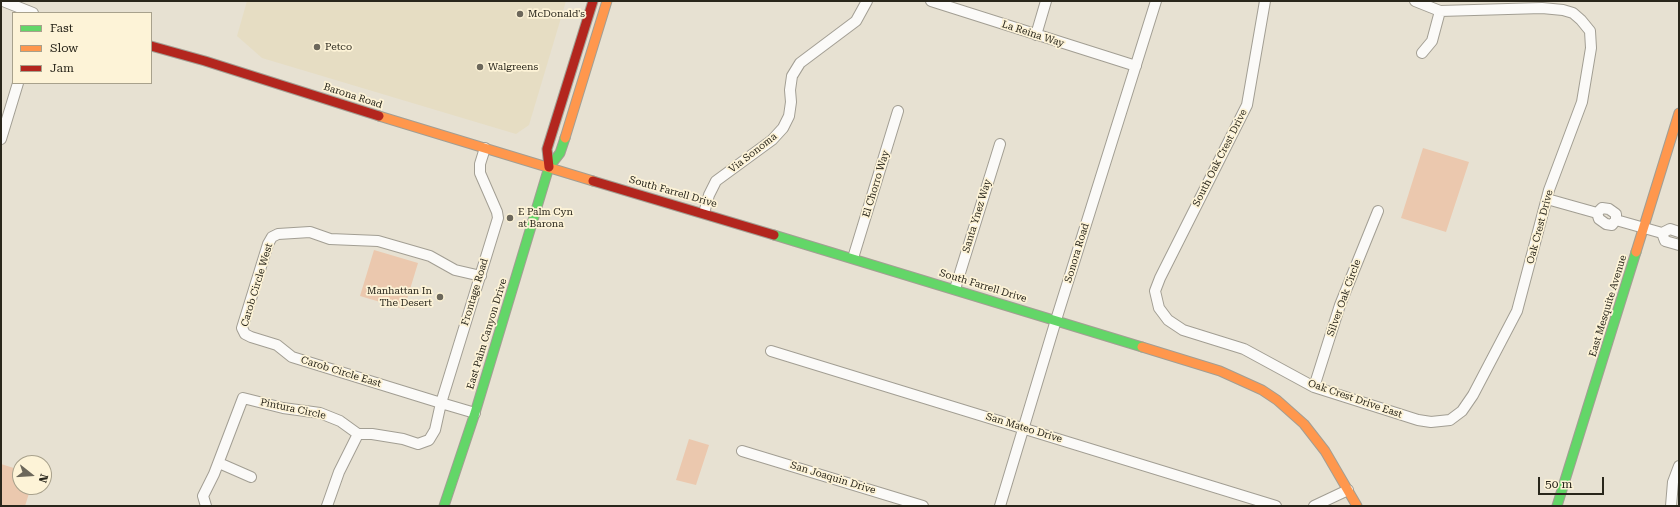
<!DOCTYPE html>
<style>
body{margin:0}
#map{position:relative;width:1680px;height:507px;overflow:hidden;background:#e7e1d2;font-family:"Roboto Serif",serif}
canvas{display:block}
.frame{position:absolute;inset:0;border:2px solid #29261b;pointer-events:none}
.legend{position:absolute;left:12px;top:12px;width:140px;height:72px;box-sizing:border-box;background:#fdf3d7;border:1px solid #a8a18c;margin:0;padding:5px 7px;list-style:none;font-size:12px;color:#29261b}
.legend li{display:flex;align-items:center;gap:8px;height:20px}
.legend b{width:20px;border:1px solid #a8a18c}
.north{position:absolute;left:12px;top:455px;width:40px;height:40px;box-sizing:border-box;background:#fdf3d7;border:1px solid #a8a18c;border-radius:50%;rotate:107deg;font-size:11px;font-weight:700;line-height:16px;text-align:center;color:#29261b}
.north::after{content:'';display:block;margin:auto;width:14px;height:18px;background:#6c675b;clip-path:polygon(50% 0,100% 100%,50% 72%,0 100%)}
.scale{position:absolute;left:1538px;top:477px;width:66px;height:18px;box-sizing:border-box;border:2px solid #29261b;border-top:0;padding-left:5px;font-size:12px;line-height:14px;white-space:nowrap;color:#29261b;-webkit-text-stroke:3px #fdf3d7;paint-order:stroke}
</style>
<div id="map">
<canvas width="1680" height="507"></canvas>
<div class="frame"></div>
<ul class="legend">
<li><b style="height:5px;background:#63d668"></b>Fast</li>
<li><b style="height:5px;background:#ff974d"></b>Slow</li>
<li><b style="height:5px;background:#b3261e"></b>Jam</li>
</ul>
<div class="north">N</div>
<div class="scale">50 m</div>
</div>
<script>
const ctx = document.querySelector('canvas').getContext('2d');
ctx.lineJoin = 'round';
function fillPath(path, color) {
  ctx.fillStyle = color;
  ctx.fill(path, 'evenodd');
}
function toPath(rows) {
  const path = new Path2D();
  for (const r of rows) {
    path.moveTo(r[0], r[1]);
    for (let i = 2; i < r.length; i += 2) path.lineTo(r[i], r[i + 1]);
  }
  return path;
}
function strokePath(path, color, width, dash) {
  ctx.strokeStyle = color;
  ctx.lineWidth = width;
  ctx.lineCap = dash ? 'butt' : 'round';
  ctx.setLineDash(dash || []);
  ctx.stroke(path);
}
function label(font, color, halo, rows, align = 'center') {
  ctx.font = font + ' "Roboto Serif",serif';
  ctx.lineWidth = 3.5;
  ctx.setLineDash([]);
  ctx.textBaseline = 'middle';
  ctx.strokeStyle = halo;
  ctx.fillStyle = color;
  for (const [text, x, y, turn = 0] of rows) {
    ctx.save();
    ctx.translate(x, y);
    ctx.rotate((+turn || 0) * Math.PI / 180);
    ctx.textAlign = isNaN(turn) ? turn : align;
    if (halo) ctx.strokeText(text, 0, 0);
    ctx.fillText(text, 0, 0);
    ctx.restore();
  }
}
fillPath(toPath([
 [247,1,566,1,529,125,516,134,262,58,237,36]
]), '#e6ddc3');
fillPath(toPath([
 [1423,148,1469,162,1446,232,1401,218],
 [374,250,418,263,404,309,360,296],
 [689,439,709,445,696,485,676,480],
 [1,464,20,470,20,487,31,487,25,506,1,506]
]), '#ebc8ae');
const street = toPath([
 [3,1,33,13],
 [931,1,1136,66],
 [1265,1,1247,105,1160,278,1155,291,1159,308,1168,320,1183,330,1244,349,1314,387,1418,420,1431,422,1450,420,1462,411,1473,395,1517,311,1549,190,1582,102,1591,48,1590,31,1581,20,1573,13,1563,10,1542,8,1440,11,1415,1],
 [1036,35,1046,1],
 [1422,53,1432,41,1440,11],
 [1,139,18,83],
 [1547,199,1597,213],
 [1602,208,1609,209,1616,214,1616,220,1612,225,1606,224,1599,219,1597,213,1602,208],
 [704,213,709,195,716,181,772,140,783,128,789,116,791,102,790,90,792,76,800,63,856,21,867,1],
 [1616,220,1662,233,1670,229,1679,232],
 [1662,233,1665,241,1679,245],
 [853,258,898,111],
 [955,289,1000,144],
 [771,351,1276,506],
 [1314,387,1340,305,1378,211],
 [475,413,441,403,498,218,497,212,480,173,480,164,485,148],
 [358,434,372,434,403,439,418,444,429,440,435,430,441,403,292,357,277,345,251,337,245,334,242,328,268,244,272,237,278,234,310,232,330,239,378,241,430,256,455,270,481,276],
 [742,451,923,506],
 [219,463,251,477],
 [206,506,203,496,214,474,243,398,283,408,320,413,340,421,358,434,339,472,327,506],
 [1000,506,1056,320,1156,1],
 [1314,506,1348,490],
 [1671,506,1673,482,1679,466]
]);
const fast = toPath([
 [774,235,1142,347],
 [444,506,475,413,549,167,560,153,565,138],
 [1557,506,1636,252]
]);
const slow = toPath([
 [379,116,593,181],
 [565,138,607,1],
 [1636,252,1679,113],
 [1142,347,1220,371,1262,390,1277,400,1304,424,1325,451,1357,506]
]);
const jam = toPath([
 [151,46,205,61,379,116],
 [549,167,547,149,593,1],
 [593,181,774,235]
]);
strokePath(street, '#a29e93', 12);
strokePath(fast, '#a29e93', 11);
strokePath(slow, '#a29e93', 11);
strokePath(jam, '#a29e93', 11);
strokePath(street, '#fbfaf8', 10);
strokePath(fast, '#63d668', 9);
strokePath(slow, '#ff974d', 9);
strokePath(jam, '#b3261e', 9);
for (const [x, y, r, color] of [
 [520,14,4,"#6c675b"],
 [317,47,4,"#6c675b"],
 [480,67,4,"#6c675b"],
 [510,218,4,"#6c675b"],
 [440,297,4,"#6c675b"]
]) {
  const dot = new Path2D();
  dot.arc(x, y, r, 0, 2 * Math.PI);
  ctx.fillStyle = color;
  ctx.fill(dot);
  strokePath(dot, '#fdf3d7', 1.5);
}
label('10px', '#29261b', '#fdf3d7', [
 ["McDonald's",528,14],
 ["Petco",325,47],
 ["Walgreens",488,67],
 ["E Palm Cyn",518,212],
 ["at Barona",518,224],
 ["Manhattan In",432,291,"right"],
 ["The Desert",432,303,"right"]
], 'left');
label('10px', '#29261b', '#fdf3d7', [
 ["La Reina Way",1033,34,18],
 ["Barona Road",353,96,18],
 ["Via Sonoma",753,153,-38],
 ["South Oak Crest Drive",1220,158,-63],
 ["El Chorro Way",876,184,-73],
 ["South Farrell Drive",673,192,16],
 ["Santa Ynez Way",977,216,-73],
 ["Oak Crest Drive",1540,227,-75],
 ["Sonora Road",1077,253,-73],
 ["Carob Circle West",257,285,-73],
 ["South Farrell Drive",983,286,17],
 ["Frontage Road",475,292,-73],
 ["Silver Oak Circle",1344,298,-70],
 ["East Mesquite Avenue",1608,306,-73],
 ["East Palm Canyon Drive",487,334,-73],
 ["Carob Circle East",341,372,17],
 ["Oak Crest Drive East",1355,399,19],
 ["Pintura Circle",293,409,12],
 ["San Mateo Drive",1024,428,17],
 ["San Joaquin Drive",833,478,17]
]);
</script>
